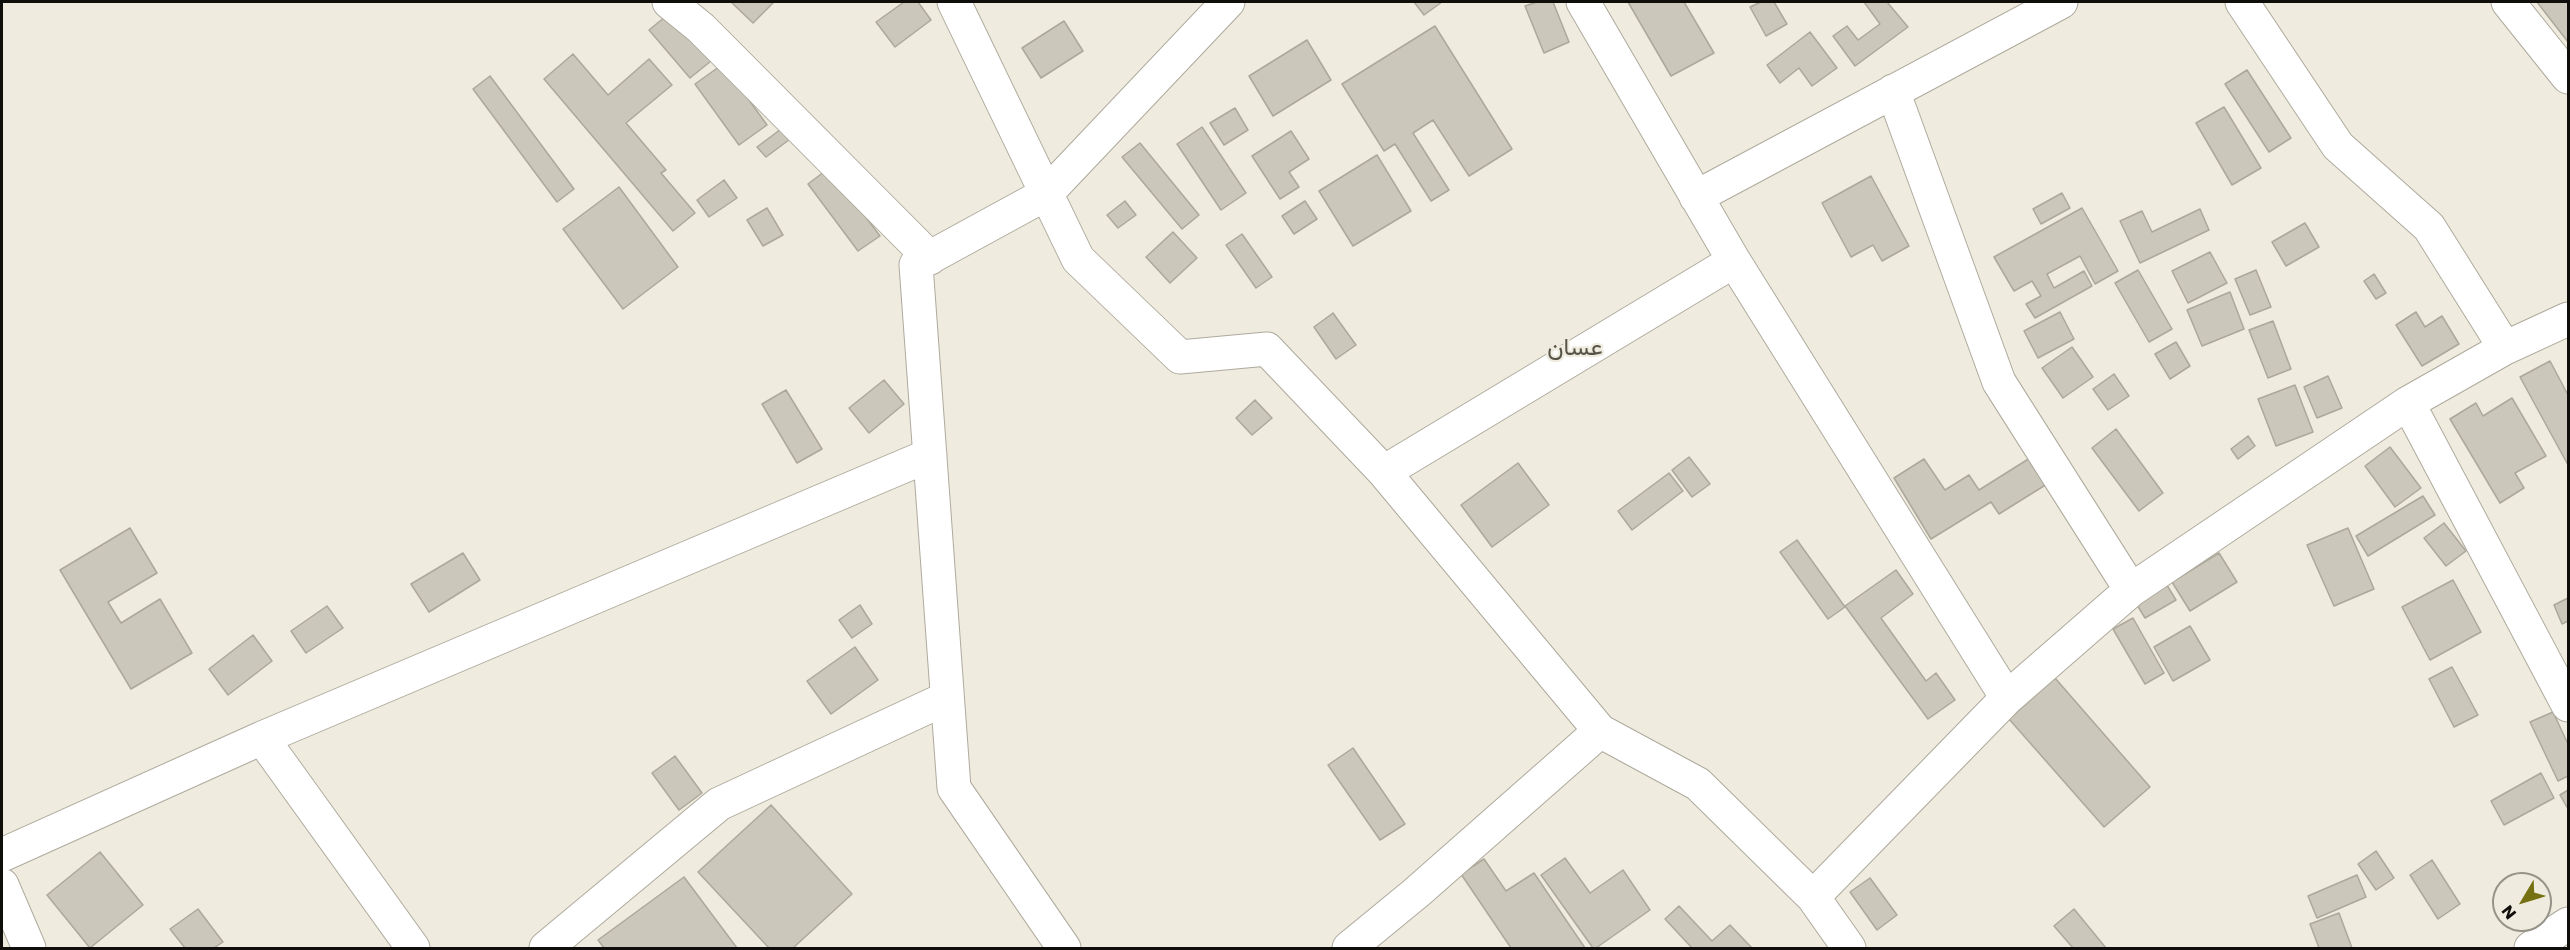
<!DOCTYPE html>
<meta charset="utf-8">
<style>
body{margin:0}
#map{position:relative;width:2570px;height:950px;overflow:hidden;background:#efebde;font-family:Poppins,sans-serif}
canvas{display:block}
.frame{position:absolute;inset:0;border:3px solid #100e0a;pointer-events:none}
.north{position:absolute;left:2492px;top:872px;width:60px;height:60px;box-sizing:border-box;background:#efebde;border:2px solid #969389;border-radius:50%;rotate:232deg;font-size:16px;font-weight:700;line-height:24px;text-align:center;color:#100e0a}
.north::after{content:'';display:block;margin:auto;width:21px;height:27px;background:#757011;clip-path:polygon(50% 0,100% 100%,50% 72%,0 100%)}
</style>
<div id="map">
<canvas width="2570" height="950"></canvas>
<div class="frame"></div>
<div class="north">N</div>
</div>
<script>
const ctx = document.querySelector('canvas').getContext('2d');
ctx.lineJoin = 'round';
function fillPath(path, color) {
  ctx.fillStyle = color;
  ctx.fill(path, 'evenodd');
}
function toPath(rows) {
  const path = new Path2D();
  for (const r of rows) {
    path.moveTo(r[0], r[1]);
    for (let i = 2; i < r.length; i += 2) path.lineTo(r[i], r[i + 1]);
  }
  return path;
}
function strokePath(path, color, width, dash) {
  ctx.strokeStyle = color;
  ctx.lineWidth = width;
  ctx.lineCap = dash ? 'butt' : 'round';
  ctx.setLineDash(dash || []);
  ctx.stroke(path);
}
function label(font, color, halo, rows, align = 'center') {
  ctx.font = font + ' Poppins,Vazirmatn,sans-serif';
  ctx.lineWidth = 4.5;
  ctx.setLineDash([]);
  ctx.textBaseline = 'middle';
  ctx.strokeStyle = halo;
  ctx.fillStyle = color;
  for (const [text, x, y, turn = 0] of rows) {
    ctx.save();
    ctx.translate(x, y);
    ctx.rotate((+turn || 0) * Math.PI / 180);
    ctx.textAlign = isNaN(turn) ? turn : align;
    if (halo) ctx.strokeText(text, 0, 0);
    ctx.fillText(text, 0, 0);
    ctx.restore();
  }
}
const building = toPath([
 [731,2,774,2,753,23,731,2],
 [904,2,918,2,931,20,895,47,876,22,904,2],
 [1414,2,1442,2,1424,15,1414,2],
 [1537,2,1553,2,1569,42,1544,53,1525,6,1537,2],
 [1628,2,1684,2,1714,53,1671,76,1628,2],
 [1761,2,1774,2,1787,24,1766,36,1750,7,1761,2],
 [1864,2,1887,2,1908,27,1855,66,1833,36,1847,26,1858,40,1880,24,1864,2],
 [2537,2,2568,2,2568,42,2537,2],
 [671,12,711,61,690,78,649,30,671,12],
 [1064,21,1083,51,1041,78,1022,48,1064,21],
 [1435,26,1512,149,1469,176,1433,120,1413,133,1449,190,1431,201,1395,144,1384,151,1342,84,1435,26],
 [1810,32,1837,68,1812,86,1799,68,1780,83,1767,65,1810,32],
 [1307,40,1331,80,1273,116,1249,76,1307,40],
 [573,54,608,95,649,59,672,85,626,123,666,170,661,173,695,213,673,231,544,79,573,54],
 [723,64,767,125,739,145,695,84,723,64],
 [2247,70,2291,138,2269,152,2225,84,2247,70],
 [490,76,574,189,557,202,473,89,490,76],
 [2224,107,2261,168,2232,185,2196,123,2224,107],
 [1235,108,1248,130,1224,145,1210,123,1235,108],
 [789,123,797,134,766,157,757,147,789,123],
 [1202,127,1246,193,1221,210,1177,144,1202,127],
 [1291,131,1309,159,1289,172,1299,187,1280,199,1252,156,1291,131],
 [1140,143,1199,215,1182,229,1122,157,1140,143],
 [1377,155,1411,211,1353,246,1319,191,1377,155],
 [829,168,880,236,858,251,808,184,829,168],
 [1871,176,1909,246,1882,261,1873,245,1851,257,1822,203,1871,176],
 [724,180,737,198,709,217,697,200,724,180],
 [619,187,678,267,623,309,563,229,619,187],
 [2062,193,2070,208,2041,224,2033,209,2062,193],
 [1125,201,1136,215,1118,228,1107,215,1125,201],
 [1305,201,1317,219,1294,234,1282,216,1305,201],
 [767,208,783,235,763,246,747,220,767,208],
 [2082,208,2118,271,2095,284,2080,256,2047,274,2054,288,2084,271,2092,286,2035,318,2026,304,2041,296,2032,281,2014,291,1994,257,2082,208],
 [2200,209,2209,230,2140,263,2120,221,2142,211,2152,232,2200,209],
 [2305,223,2319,247,2286,266,2272,242,2305,223],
 [1173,232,1197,258,1170,283,1146,257,1173,232],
 [1242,234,1272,277,1256,288,1226,245,1242,234],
 [2210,252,2227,283,2188,303,2172,271,2210,252],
 [2138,270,2172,329,2149,342,2115,283,2138,270],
 [2256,270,2271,307,2250,315,2235,279,2256,270],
 [2374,274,2386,293,2376,299,2364,281,2374,274],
 [2230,292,2244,329,2202,346,2187,310,2230,292],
 [2060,312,2074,339,2038,358,2024,331,2060,312],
 [2416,312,2425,327,2442,316,2459,344,2422,366,2396,325,2416,312],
 [1333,313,1356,345,1336,359,1314,327,1333,313],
 [2273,321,2291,369,2268,378,2249,330,2273,321],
 [2176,342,2190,366,2170,379,2155,354,2176,342],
 [2072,347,2093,377,2063,398,2042,368,2072,347],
 [2550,361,2568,395,2568,465,2520,377,2550,361],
 [2114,374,2129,396,2108,410,2093,389,2114,374],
 [2328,376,2342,408,2317,418,2304,387,2328,376],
 [884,380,904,404,869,433,849,408,884,380],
 [2295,385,2313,432,2276,446,2258,399,2295,385],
 [786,390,822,449,797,463,762,404,786,390],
 [2512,398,2546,456,2515,473,2524,488,2500,503,2450,419,2476,403,2483,416,2512,398],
 [1255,400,1272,418,1252,435,1236,418,1255,400],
 [2116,429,2163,493,2139,511,2092,448,2116,429],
 [2248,436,2255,446,2238,459,2231,449,2248,436],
 [2390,447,2421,488,2395,507,2365,466,2390,447],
 [1689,457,1710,484,1692,497,1672,470,1689,457],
 [2030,458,2047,484,1999,514,1991,502,1931,539,1894,478,1924,459,1945,490,1969,475,1979,490,2030,458],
 [1518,463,1549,505,1492,547,1461,505,1518,463],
 [1669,473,1683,491,1632,530,1618,511,1669,473],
 [2423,496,2435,515,2368,556,2356,536,2423,496],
 [2444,523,2466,551,2446,566,2424,538,2444,523],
 [130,528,157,573,108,602,121,623,160,599,192,653,131,689,60,570,130,528],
 [2348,528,2374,589,2334,606,2307,545,2348,528],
 [1797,540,1845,607,1828,619,1780,552,1797,540],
 [463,553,480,580,429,612,411,584,463,553],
 [2219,553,2237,582,2190,611,2172,582,2219,553],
 [1896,570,1913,594,1881,618,1926,681,1936,673,1955,700,1928,719,1845,606,1896,570],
 [2453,580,2481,632,2430,660,2402,607,2453,580],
 [2165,582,2176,600,2145,618,2134,600,2165,582],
 [2568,598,2568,621,2562,624,2554,605,2568,598],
 [860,605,872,624,852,638,839,620,860,605],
 [327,606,343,628,306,653,291,631,327,606],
 [2133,618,2164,673,2145,684,2113,629,2133,618],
 [2190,626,2210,660,2173,681,2154,647,2190,626],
 [253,635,272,661,228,695,209,669,253,635],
 [855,647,878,680,831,714,807,681,855,647],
 [2452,667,2478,715,2454,727,2429,679,2452,667],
 [2055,678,2150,787,2104,827,2009,719,2055,678],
 [2553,712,2568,744,2568,776,2558,781,2530,722,2553,712],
 [1353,748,1405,824,1380,840,1328,765,1353,748],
 [675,756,702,793,679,810,652,773,675,756],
 [2541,773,2554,798,2504,825,2491,801,2541,773],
 [2568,790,2568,809,2560,795,2568,790],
 [771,805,852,894,793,948,769,948,698,872,771,805],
 [2376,851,2394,878,2376,890,2358,864,2376,851],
 [100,852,143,905,90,948,47,895,100,852],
 [1565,858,1590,893,1623,870,1650,910,1596,948,1593,948,1541,875,1565,858],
 [1484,859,1506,891,1534,873,1585,948,1511,948,1461,874,1484,859],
 [2432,860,2460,904,2438,919,2410,875,2432,860],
 [2357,875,2366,897,2317,918,2308,896,2357,875],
 [684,877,737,948,604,948,598,940,684,877],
 [1870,878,1897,915,1877,930,1850,892,1870,878],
 [1679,906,1712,941,1730,925,1752,948,1692,948,1665,919,1679,906],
 [198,909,223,942,214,948,185,948,170,929,198,909],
 [2074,909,2106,948,2073,948,2054,926,2074,909],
 [2339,913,2352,948,2319,948,2310,924,2339,913]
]);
fillPath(building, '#cbc7ba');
strokePath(building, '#aca89b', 1.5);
const minor = toPath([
 [669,2,701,28,930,258],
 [954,2,1078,259,1180,357,1267,349,1384,472,1600,731,1698,784,1813,897,1849,948],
 [1583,2,1734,261,2007,698],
 [2242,2,2338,146,2429,227,2505,348],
 [2508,2,2568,77],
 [1893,91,1999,382,2131,590],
 [1696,197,2061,2],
 [2408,403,2568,705],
 [1384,472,1734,261],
 [262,738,413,948],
 [2,855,262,738,930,455],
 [2,885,29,948],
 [1813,897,2007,698,2131,590,2408,403,2505,348,2568,319],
 [546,948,719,804,947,698],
 [1064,948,954,788,916,265,1046,194,1228,2],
 [1349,948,1416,893,1600,731],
 [2531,948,2568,924]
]);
strokePath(minor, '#aeaa9d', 35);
strokePath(minor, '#fff', 33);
label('24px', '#565347', '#efebde', [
 ["عسان",1575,349]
]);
</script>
